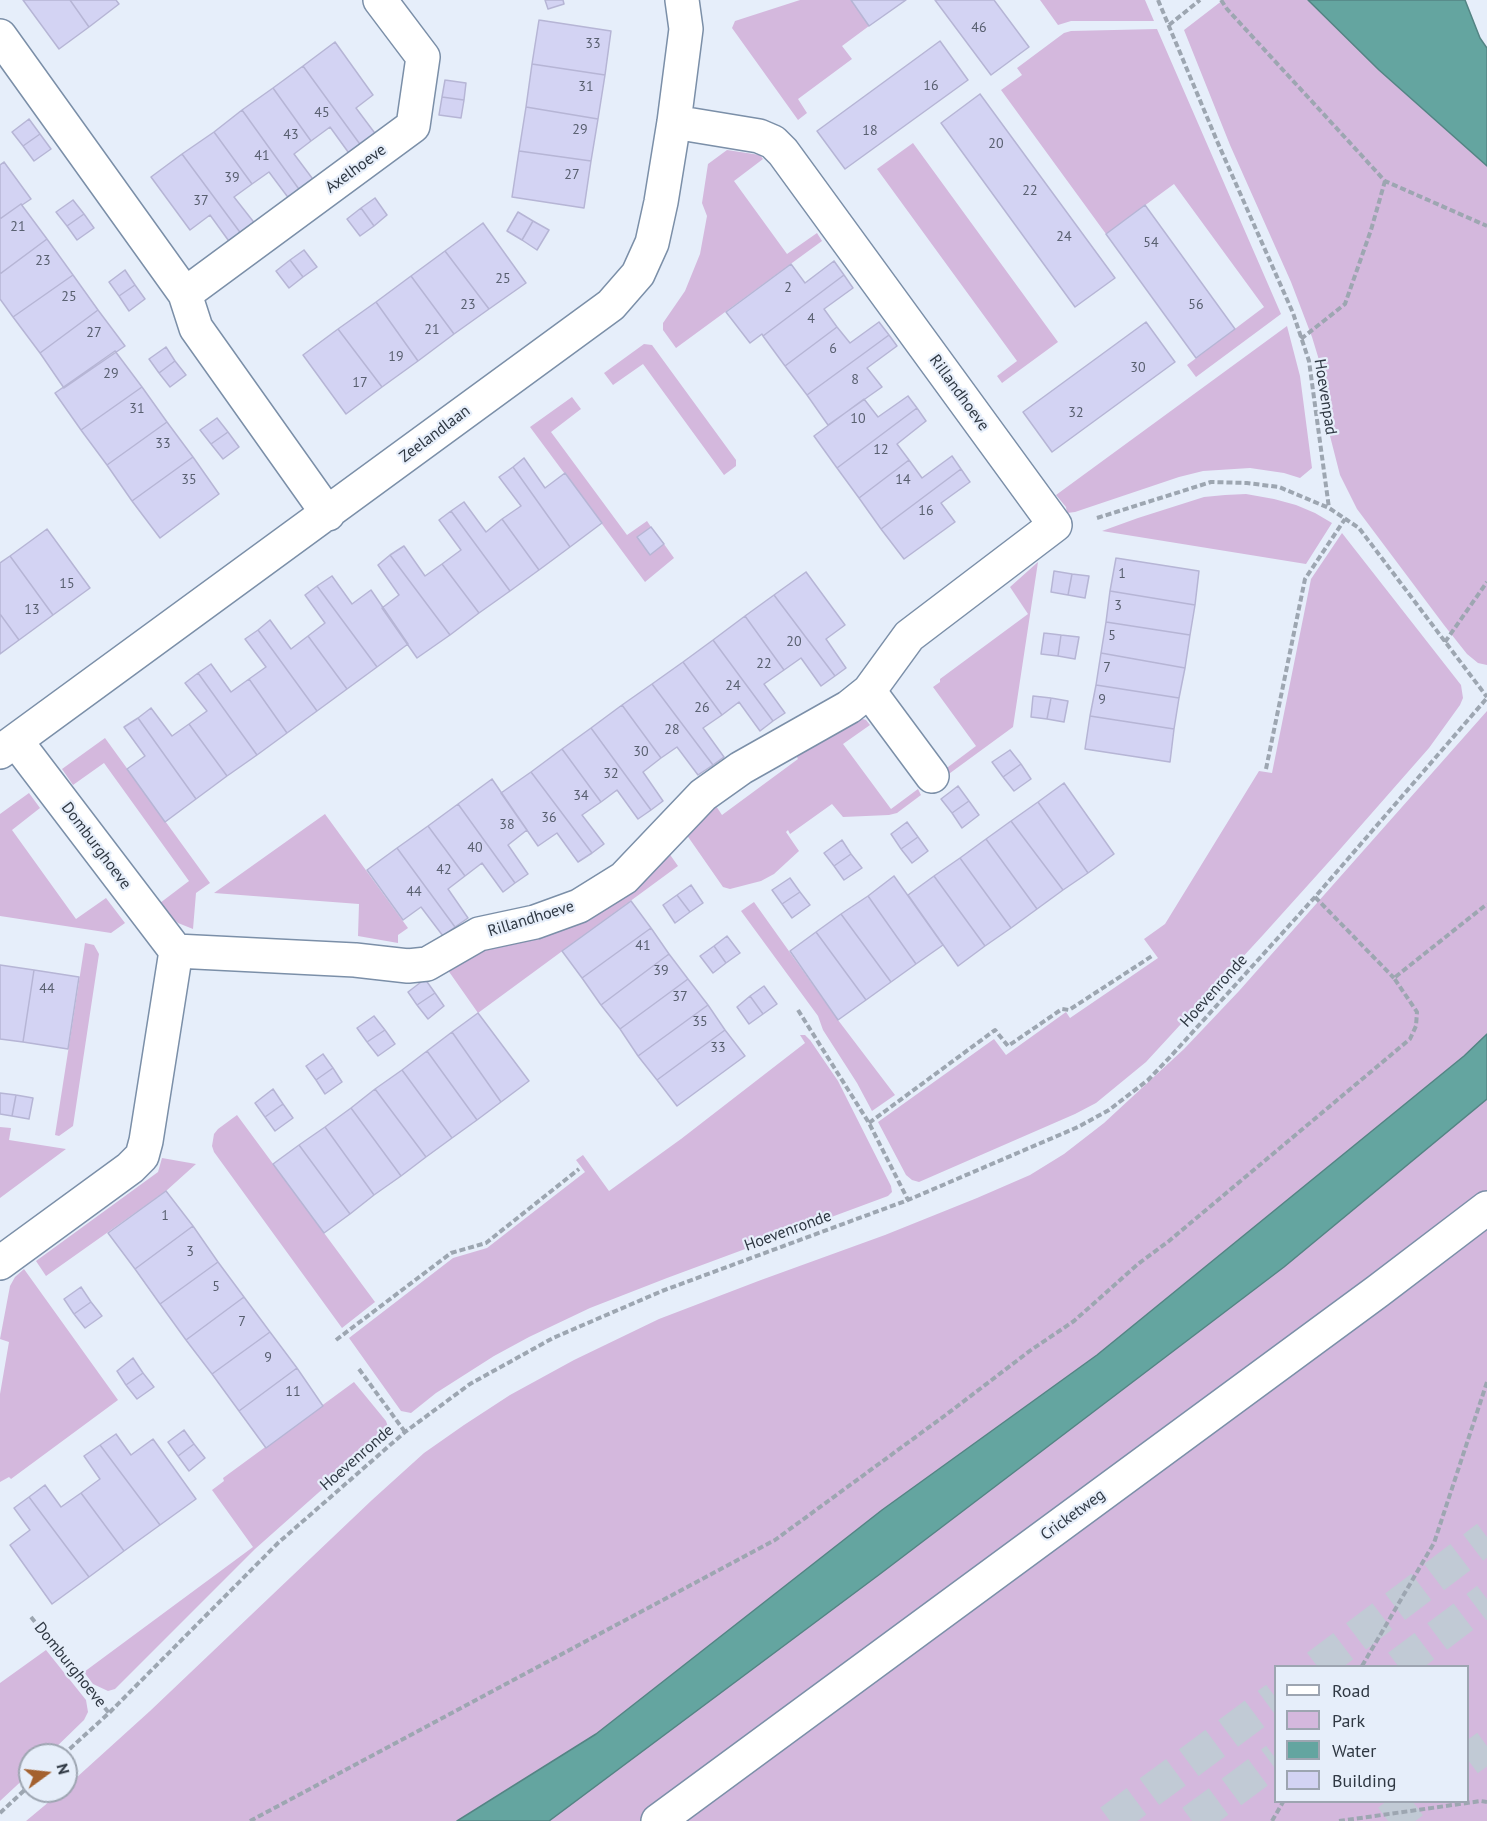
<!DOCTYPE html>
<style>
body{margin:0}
#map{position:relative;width:1487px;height:1821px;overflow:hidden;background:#e6eefa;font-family:"PT Sans",sans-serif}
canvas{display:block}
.legend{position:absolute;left:1274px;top:1665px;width:195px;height:138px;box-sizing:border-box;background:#e6eefa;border:2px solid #9da5b1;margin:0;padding:8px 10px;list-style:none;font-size:18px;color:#2f3843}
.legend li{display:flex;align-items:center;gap:12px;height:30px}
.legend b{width:30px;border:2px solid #9da5b1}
.north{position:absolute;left:18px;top:1743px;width:60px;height:60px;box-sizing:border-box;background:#e6eefa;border:2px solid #9da5b1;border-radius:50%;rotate:75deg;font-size:16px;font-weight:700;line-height:24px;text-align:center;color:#2f3843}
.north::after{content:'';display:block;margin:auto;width:21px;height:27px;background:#a4612f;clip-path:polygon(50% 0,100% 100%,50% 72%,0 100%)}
</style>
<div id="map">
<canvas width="1487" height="1821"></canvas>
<ul class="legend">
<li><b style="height:8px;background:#fff"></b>Road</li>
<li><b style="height:16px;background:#d4b8dd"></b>Park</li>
<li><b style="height:16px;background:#64a5a0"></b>Water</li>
<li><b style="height:16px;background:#d3d3f3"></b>Building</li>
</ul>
<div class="north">N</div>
</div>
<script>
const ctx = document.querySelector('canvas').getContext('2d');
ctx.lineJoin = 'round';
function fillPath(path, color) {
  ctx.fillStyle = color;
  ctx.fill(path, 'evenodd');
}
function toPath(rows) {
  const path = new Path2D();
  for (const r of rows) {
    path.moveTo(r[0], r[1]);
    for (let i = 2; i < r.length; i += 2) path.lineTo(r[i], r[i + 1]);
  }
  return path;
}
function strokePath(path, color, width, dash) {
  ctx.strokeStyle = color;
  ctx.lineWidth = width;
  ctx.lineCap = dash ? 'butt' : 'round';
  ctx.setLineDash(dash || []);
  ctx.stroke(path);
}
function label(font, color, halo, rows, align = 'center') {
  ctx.font = font + ' "PT Sans",sans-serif';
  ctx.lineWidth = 4.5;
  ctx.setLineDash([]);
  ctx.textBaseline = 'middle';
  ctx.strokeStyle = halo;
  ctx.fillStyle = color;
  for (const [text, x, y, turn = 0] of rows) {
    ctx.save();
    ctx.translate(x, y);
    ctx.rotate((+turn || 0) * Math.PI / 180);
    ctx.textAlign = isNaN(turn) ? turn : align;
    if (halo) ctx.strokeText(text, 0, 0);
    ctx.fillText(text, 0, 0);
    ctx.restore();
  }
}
fillPath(toPath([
 [800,0,851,0,869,26,842,46,852,59,798,99,807,113,798,120,732,28,735,21],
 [1040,0,1145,0,1154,21,1071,21,1058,25],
 [1223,0,1308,0,1379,70,1487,166,1487,665,1478,663,1467,654,1444,625,1357,509,1340,475,1330,436,1326,396,1319,360,1312,337,1291,282,1230,145,1184,30],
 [1157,29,1281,314,1196,377,1187,365,1264,307,1174,184,1106,234,1001,90,1022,75,1017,68,1064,33,1071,31],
 [913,143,1058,342,1002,383,997,376,1017,361,877,169],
 [727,150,760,155,763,159,734,181,787,254,817,233,822,241,676,348,663,330,663,323,685,291,700,254,707,216,702,203,708,164],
 [1287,326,1300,376,1312,468,1300,478,1284,473,1250,468,1203,471,1179,477,1075,512,1067,513,1066,507,1056,495],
 [644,344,652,345,736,460,736,466,724,475,643,364,613,385,604,373],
 [572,397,581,409,551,432,627,535,647,521,651,527,638,537,650,555,664,544,674,558,645,582,530,427],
 [1246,494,1274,499,1296,505,1315,513,1332,523,1306,564,1102,531,1138,518,1204,497,1225,495],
 [1342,533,1461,685,1463,698,1460,705,1429,748,1335,855,1263,935,1146,1062,1096,1103,1075,1114,919,1182,912,1180,906,1175,878,1122,994,1039,1006,1055,1066,1012,1070,1018,1158,958,1144,939,1165,924,1259,771,1272,773,1311,579],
 [1038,562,1013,727,931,787,928,782,976,746,933,687,940,682,940,679,1028,614,1010,587],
 [1487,711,1487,1034,1464,1056,1097,1355,882,1510,596,1734,457,1821,26,1821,62,1791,66,1791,66,1787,150,1711,372,1500,424,1453,464,1425,510,1395,574,1360,659,1319,761,1280,885,1235,977,1198,1030,1175,1064,1154,1104,1123,1184,1049,1239,991],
 [860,718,866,720,870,725,843,744,891,809,918,789,921,795,897,813,889,815,843,817,832,804,790,834,788,830,786,832,799,851,774,874,761,881,730,889,723,887,684,831,714,803,722,815,798,759,795,753],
 [105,738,210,883,196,893,193,929,178,923,170,916,160,903,189,881,104,763,73,785,62,769],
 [29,793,40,808,12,830,76,919,106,898,125,923,111,933,0,916,0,814],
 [325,814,408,928,398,935,398,943,358,936,359,904,214,893],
 [666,849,678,866,478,1013,445,966],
 [754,902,838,1020,895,1095,872,1111,857,1083,823,1030,818,1016,741,911],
 [85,943,94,945,99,954,73,1126,59,1136,55,1135],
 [800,1035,805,1035,810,1040,838,1081,891,1186,892,1192,888,1196,667,1278,590,1308,529,1337,494,1356,436,1393,411,1413,401,1411,349,1338,453,1258,487,1248,585,1172,576,1160,583,1155,609,1191,681,1139,805,1043],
 [1487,1099,1487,1821,549,1821,880,1574,1284,1267],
 [1276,1666,1468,1666,1468,1802,1276,1802],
 [237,1115,375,1302,342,1328,214,1152,212,1146,214,1134,218,1129],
 [0,1127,11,1128,9,1140,66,1149,0,1198],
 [162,1158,196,1164,166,1191,46,1276,36,1261,158,1172],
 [24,1269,118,1400,11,1479,9,1477,0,1482,0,1394,9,1342,0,1339,10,1286,15,1277],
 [354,1382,386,1421,389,1430,255,1549,115,1689,108,1691,93,1684,84,1672,253,1547,212,1490,224,1481,223,1478],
 [46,1650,86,1700,88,1712,84,1720,48,1755,30,1755,30,1773,0,1801,0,1683]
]), '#d4b8dd');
const water = toPath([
 [1308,0,1465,0,1480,38,1487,48,1487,166,1379,70,1308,0],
 [1487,1034,1487,1099,1284,1267,880,1574,549,1821,457,1821,596,1734,882,1510,1097,1355,1464,1056,1487,1034]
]);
fillPath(water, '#64a5a0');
strokePath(water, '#548484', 1.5);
const building = toPath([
 [23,0,70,0,89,27,59,49,23,0],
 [70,0,116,0,119,4,89,27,70,0],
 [545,0,563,0,564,4,548,9,545,0],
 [851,0,906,0,869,26,851,0],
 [935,0,994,0,1029,47,991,75,935,0],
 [539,20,611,31,605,75,532,64,539,20],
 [940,41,968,80,845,169,817,131,940,41],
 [335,42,373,95,356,108,377,136,362,147,303,66,335,42],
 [532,64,605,75,598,119,526,107,532,64],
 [303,66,362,147,351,156,330,127,311,141,273,88,303,66],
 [445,80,466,83,464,100,442,97,445,80],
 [273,88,311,141,294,154,315,182,301,192,242,110,273,88],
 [980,94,1115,278,1075,307,941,123,980,94],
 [442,97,464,100,461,118,439,115,442,97],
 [526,107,598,119,591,161,519,151,526,107],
 [242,110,301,192,290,200,269,172,252,184,214,132,242,110],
 [29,119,40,134,23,146,12,132,29,119],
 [214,132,252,184,234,197,256,225,242,235,182,154,214,132],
 [40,134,51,149,34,161,23,146,40,134],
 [519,151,591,161,584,208,512,197,519,151],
 [182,154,242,235,231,244,210,215,190,230,151,177,182,154],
 [4,162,31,199,22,205,21,204,0,219,0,165,4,162],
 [375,198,387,215,374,226,361,208,375,198],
 [73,200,84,214,67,226,56,212,73,200],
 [21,204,47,239,0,274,0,219,21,204],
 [1145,205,1235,329,1196,358,1106,234,1145,205],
 [361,208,374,226,360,236,347,219,361,208],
 [518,212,533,221,522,240,507,231,518,212],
 [84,214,94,228,77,240,67,226,84,214],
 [533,221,549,230,537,250,522,240,533,221],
 [483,223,526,283,489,309,445,251,483,223],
 [47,239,73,275,13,317,0,299,0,274,47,239],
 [304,250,317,267,303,277,290,260,304,250],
 [445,251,489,309,454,334,411,276,445,251],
 [290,260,303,277,289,288,276,271,290,260],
 [834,261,844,275,763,336,762,334,750,343,726,312,791,264,805,283,834,261],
 [125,270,135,285,119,296,109,282,125,270],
 [73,275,98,310,40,353,13,317,73,275],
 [844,275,853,288,824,309,837,327,785,366,763,336,844,275],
 [411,276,454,334,418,361,376,302,411,276],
 [135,285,145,299,129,311,119,296,135,285],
 [376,302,418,361,382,387,338,329,376,302],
 [98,310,125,346,64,388,40,353,98,310],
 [879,322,889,335,807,395,785,366,837,327,850,343,879,322],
 [1146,322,1175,362,1052,452,1023,412,1146,322],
 [338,329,382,387,346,414,303,355,338,329],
 [889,335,897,346,867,368,882,387,828,425,807,395,889,335],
 [166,347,175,361,159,373,149,359,166,347],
 [115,351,142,387,81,430,55,393,115,351],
 [175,361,186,375,170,387,159,373,175,361],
 [142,387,167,422,107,465,81,430,142,387],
 [908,396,917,408,837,468,814,436,864,399,878,417,908,396],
 [917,408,926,421,897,444,909,460,859,498,837,468,917,408],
 [217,418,228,432,211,444,200,430,217,418],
 [167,422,193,457,132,501,107,465,167,422],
 [228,432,239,447,223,459,211,444,228,432],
 [952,456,961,469,881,529,859,498,909,460,922,478,952,456],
 [193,457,219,494,160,538,132,501,193,457],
 [524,458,545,488,565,473,602,523,570,547,513,467,524,458],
 [513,467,570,547,539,570,502,519,521,506,499,477,513,467],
 [961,469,970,482,941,503,955,522,904,559,881,529,961,469],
 [464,502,486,532,502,519,539,570,510,591,451,511,464,502],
 [451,511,510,591,479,613,442,564,461,550,439,520,451,511],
 [651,527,664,544,650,555,637,537,651,527],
 [47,529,90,588,53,615,10,556,47,529],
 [404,546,425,576,442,564,479,613,450,635,390,555,404,546],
 [390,555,450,635,417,658,382,608,399,595,378,565,390,555],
 [10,556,53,615,19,640,0,614,0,563,10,556],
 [1116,558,1199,571,1195,605,1110,591,1116,558],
 [1054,571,1072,574,1068,595,1051,592,1054,571],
 [806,572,845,625,826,639,846,668,835,676,774,595,806,572],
 [1072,574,1089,576,1085,598,1068,595,1072,574],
 [332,576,352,604,371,590,408,644,377,667,317,586,332,576],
 [317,586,377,667,347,689,308,636,325,623,305,595,317,586],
 [1110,591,1195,605,1190,635,1106,622,1110,591],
 [774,595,835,676,821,686,801,658,784,670,745,616,774,595],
 [0,614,19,640,0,654,0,614],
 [745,616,784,670,764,684,785,713,773,721,713,640,745,616],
 [270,620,291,649,308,636,347,689,317,711,258,630,270,620],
 [1106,622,1190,635,1185,668,1101,653,1106,622],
 [258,630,317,711,287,733,249,679,266,667,245,639,258,630],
 [1044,633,1061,635,1058,656,1041,654,1044,633],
 [1061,635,1079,637,1075,659,1058,656,1061,635],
 [713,640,773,721,760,731,739,702,722,715,683,662,713,640],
 [1101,653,1185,668,1179,698,1096,685,1101,653],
 [683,662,722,715,703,728,724,757,713,765,652,684,683,662],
 [211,664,231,692,249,679,287,733,257,755,198,673,211,664],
 [198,673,257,755,227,776,189,724,207,711,185,683,198,673],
 [652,684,713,765,698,775,677,747,661,758,622,705,652,684],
 [1096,685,1179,698,1174,729,1090,716,1096,685],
 [1033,696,1051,698,1047,719,1031,717,1033,696],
 [1051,698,1068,701,1064,722,1047,719,1051,698],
 [622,705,661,758,643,772,663,801,651,810,591,728,622,705],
 [151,708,172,736,189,724,227,776,196,799,138,718,151,708],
 [1090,716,1174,729,1170,762,1085,749,1090,716],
 [138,718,196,799,165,822,127,769,145,756,124,727,138,718],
 [591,728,651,810,638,819,617,790,601,802,562,749,591,728],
 [562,749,601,802,582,815,604,844,592,853,531,772,562,749],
 [1010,750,1021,764,1003,777,992,762,1010,750],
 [1021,764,1031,779,1014,791,1003,777,1021,764],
 [531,772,592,853,578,862,557,833,538,846,501,793,531,772],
 [492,779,527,830,508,845,528,874,515,883,458,804,492,779],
 [1064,783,1114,854,1088,873,1038,802,1064,783],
 [958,786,969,801,952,813,941,799,958,786],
 [969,801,979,815,962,828,952,813,969,801],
 [1038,802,1088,873,1063,890,1011,821,1038,802],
 [458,804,515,883,503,892,482,863,465,876,428,826,458,804],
 [1011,821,1063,890,1037,909,986,839,1011,821],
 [907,822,918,837,901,849,891,834,907,822],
 [428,826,465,876,448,889,468,918,455,927,397,848,428,826],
 [918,837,928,851,912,863,901,849,918,837],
 [986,839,1037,909,1011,928,960,858,986,839],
 [842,840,851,854,834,866,824,853,842,840],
 [397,848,455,927,443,936,421,907,403,920,367,870,397,848],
 [851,854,862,868,844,880,834,866,851,854],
 [960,858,1011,928,985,946,934,876,960,858],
 [894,876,943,945,916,964,868,896,894,876],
 [934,876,985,946,958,966,908,895,934,876],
 [790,878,800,892,782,904,772,890,790,878],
 [691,885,703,903,690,912,677,895,691,885],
 [800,892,810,905,792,918,782,904,800,892],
 [677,895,690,912,675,923,663,905,677,895],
 [868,896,916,964,891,982,841,914,868,896],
 [631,901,651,928,582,978,562,951,631,901],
 [841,914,891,982,866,1000,816,932,841,914],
 [651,928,669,954,601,1005,582,978,651,928],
 [816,932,866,1000,838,1020,790,951,816,932],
 [727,936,740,953,726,963,714,946,727,936],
 [714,946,726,963,713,973,700,956,714,946],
 [669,954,688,979,620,1029,601,1005,669,954],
 [0,965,34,970,23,1042,0,1039,0,965],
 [34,970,79,977,68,1049,23,1042,34,970],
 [425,979,435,993,417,1005,408,992,425,979],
 [688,979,708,1005,638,1056,620,1029,688,979],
 [764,986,777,1004,763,1014,750,996,764,986],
 [435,993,444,1006,428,1019,417,1005,435,993],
 [750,996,763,1014,749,1024,737,1007,750,996],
 [708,1005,725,1030,657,1080,638,1056,708,1005],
 [478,1013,529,1081,501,1102,452,1032,478,1013],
 [374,1016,385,1030,367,1042,357,1028,374,1016],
 [385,1030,395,1044,378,1056,367,1042,385,1030],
 [725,1030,745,1056,677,1106,657,1080,725,1030],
 [452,1032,501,1102,477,1120,427,1051,452,1032],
 [427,1051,477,1120,452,1138,402,1070,427,1051],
 [323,1054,333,1068,316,1080,306,1066,323,1054],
 [333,1068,342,1082,325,1094,316,1080,333,1068],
 [402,1070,452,1138,426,1157,375,1089,402,1070],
 [273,1089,283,1104,265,1117,255,1103,273,1089],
 [375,1089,426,1157,401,1176,351,1108,375,1089],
 [0,1093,16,1095,12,1116,0,1114,0,1093],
 [16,1095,33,1098,29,1119,12,1116,16,1095],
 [283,1104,293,1118,275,1131,265,1117,283,1104],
 [351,1108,401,1176,374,1195,325,1127,351,1108],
 [325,1127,374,1195,350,1214,299,1145,325,1127],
 [299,1145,350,1214,324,1233,273,1164,299,1145],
 [166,1191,193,1226,135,1269,108,1233,166,1191],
 [193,1226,218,1262,160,1304,135,1269,193,1226],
 [218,1262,244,1297,186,1340,160,1304,218,1262],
 [81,1287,91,1302,74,1314,64,1299,81,1287],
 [244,1297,270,1332,212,1374,186,1340,244,1297],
 [91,1302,102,1316,85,1328,74,1314,91,1302],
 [270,1332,297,1368,239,1411,212,1374,270,1332],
 [133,1358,143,1373,126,1385,117,1371,133,1358],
 [297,1368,323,1406,266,1448,239,1411,297,1368],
 [143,1373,154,1387,137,1399,126,1385,143,1373],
 [184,1430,194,1444,178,1456,168,1442,184,1430],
 [116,1434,131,1455,153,1439,196,1499,160,1525,100,1445,116,1434],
 [194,1444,205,1458,189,1471,178,1456,194,1444],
 [100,1445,160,1525,124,1551,81,1493,100,1479,84,1456,100,1445],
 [45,1485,61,1507,81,1493,124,1551,89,1577,29,1497,45,1485],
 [29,1497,89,1577,52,1604,10,1545,30,1530,14,1508,29,1497]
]);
fillPath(building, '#d3d3f3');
strokePath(building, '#b6b5d5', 1.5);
strokePath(toPath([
 [1317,1666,1487,1537],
 [1398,1666,1487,1599],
 [1468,1760,1487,1746],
 [1110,1821,1276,1698],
 [1192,1821,1276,1759],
 [1388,1821,1413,1802]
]), '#c1cad5', 33, [33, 16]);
const street = toPath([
 [0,36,185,294,196,328,328,514],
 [185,294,413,126,423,57,380,0],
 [869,691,932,776],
 [16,741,176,951],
 [0,752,611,305,638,274,652,243,661,202,674,122,686,29,682,0],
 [0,1263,130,1168,142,1156,146,1141,176,951,355,960,408,966,427,964,479,934,535,922,579,906,624,878,703,795,741,768,849,707,869,691,909,636,1055,525,783,152,773,142,759,136,674,122],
 [658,1821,1378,1291,1487,1208]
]);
strokePath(street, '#7b8fa8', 36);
strokePath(toPath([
 [1158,0,1217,141,1293,313,1309,361,1329,508],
 [1221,0,1227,9,1385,181,1487,226],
 [1169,25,1200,0],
 [1301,339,1345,304,1371,230,1385,181],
 [1097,518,1211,482,1247,483,1279,487,1329,508,1359,528,1487,697],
 [1445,642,1487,582],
 [1266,769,1305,579,1345,519],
 [1315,897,1394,978],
 [798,1010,869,1123,908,1200],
 [869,1123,995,1030,1008,1046,1062,1009,1069,1010,1152,956],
 [336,1340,451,1253,486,1243,579,1169],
 [359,1369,405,1432],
 [31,1617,109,1713],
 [1362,1666,1434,1543,1487,1382],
 [63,1755,109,1713,278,1543,405,1432,470,1384,553,1338,662,1291,908,1200,1078,1127,1109,1110,1148,1080,1171,1056,1315,897,1487,698],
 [0,1813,30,1785],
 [250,1821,775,1540,947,1414,1031,1350,1074,1321,1138,1264,1169,1241,1410,1039,1416,1026,1417,1012,1394,978,1487,904],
 [1272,1821,1283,1802],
 [1339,1821,1481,1801,1487,1802]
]), '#9da6b1', 4, [6, 3]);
strokePath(street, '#fff', 33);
label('14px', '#585f6f', null, [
 ["46",979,28],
 ["33",593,44],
 ["16",931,86],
 ["31",586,87],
 ["45",322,113],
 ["29",580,130],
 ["18",870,131],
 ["43",291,135],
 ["20",996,144],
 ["41",262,156],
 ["27",572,175],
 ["39",232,178],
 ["22",1030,191],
 ["37",201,201],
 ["21",18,227],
 ["24",1064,237],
 ["54",1151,243],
 ["23",43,261],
 ["25",503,279],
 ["2",788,288],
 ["25",69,297],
 ["23",468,305],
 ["56",1196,305],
 ["4",811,319],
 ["21",432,330],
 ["27",94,333],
 ["6",833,349],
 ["19",396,357],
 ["30",1138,368],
 ["29",111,374],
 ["8",855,380],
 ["17",360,383],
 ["31",137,409],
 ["32",1076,413],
 ["10",858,419],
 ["33",163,444],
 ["12",881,450],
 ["35",189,480],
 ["14",903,480],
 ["16",926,511],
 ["1",1122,574],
 ["15",67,584],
 ["3",1118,606],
 ["13",32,610],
 ["5",1112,636],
 ["20",794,642],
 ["22",764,664],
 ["7",1107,668],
 ["24",733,686],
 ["9",1102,700],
 ["26",702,708],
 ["28",672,730],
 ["30",641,752],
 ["32",611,774],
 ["34",581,796],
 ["36",549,818],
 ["38",507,825],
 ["40",475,848],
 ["42",444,870],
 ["44",414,892],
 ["41",643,946],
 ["39",661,971],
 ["44",47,989],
 ["37",680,997],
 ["35",700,1022],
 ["33",718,1048],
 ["1",165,1216],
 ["3",190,1252],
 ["5",216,1287],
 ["7",242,1322],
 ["9",268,1358],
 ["11",293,1392]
]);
label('16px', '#2f3843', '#e6eefa', [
 ["Axelhoeve",356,169,-36],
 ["Rillandhoeve",959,393,54],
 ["Hoevenpad",1325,397,81],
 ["Zeelandlaan",435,434,-37],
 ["Domburghoeve",96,846,53],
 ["Rillandhoeve",531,919,-17],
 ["Hoevenronde",1214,991,-48],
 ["Hoevenronde",788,1231,-20],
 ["Hoevenronde",357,1458,-41],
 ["Cricketweg",1073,1515,-36],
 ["Domburghoeve",70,1665,51]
]);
</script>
